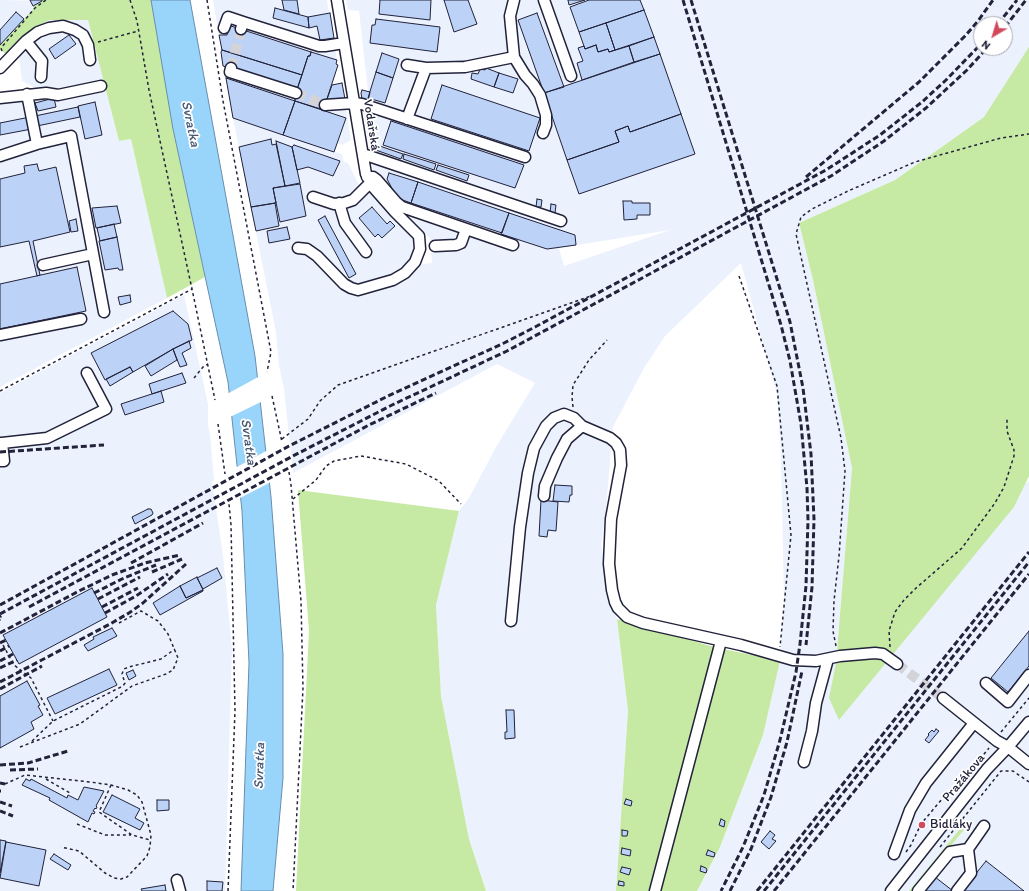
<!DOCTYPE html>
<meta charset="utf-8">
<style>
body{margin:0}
#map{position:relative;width:1029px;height:891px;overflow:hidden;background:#fff;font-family:Itim,sans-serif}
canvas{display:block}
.north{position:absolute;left:973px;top:16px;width:40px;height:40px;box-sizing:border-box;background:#fff;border:1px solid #a7a7b1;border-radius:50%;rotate:218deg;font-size:11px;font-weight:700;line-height:16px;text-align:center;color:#22223b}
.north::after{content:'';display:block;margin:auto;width:14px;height:18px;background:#d1495b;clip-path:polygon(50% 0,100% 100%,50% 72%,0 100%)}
</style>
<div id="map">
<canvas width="1029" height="891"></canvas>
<div class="north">N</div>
</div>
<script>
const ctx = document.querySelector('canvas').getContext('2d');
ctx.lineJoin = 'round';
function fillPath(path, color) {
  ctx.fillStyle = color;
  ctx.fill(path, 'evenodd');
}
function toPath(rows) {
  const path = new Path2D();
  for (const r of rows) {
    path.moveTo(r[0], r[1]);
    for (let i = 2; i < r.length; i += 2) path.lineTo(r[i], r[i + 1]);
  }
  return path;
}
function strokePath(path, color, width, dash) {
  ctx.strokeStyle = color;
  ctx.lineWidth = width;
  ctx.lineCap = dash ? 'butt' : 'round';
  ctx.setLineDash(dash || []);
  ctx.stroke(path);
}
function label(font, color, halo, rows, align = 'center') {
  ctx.font = font + ' Itim,sans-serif';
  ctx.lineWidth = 3.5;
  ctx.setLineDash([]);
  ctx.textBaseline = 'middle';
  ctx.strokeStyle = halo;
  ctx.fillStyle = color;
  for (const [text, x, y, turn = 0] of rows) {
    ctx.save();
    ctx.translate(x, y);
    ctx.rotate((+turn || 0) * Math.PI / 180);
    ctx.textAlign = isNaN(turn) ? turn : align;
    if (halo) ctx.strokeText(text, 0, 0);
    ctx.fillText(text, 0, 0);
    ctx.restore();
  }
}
fillPath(toPath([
 [0,0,42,1,34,8,0,47],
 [213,0,327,0,337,60,336,64,338,65,332,85,342,83,351,140,342,145,337,143,335,152,342,154,344,162,348,163,359,185,362,184,371,191,416,239,418,263,423,264,432,263,430,238,396,209,375,182,370,148,371,142,368,141,361,93,362,90,368,91,359,11,348,10,346,0,1029,0,1029,95,984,117,895,180,799,223,813,280,852,468,836,663,989,521,1029,480,1029,891,697,891,720,847,763,735,780,661,784,602,781,455,777,394,741,263,665,336,644,368,613,427,605,519,601,545,617,619,628,711,616,891,486,891,469,839,441,696,436,605,459,511,469,498,496,447,535,383,497,364,293,473,284,389,279,366,276,332,233,118],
 [981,24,1005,24,1005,48,981,48],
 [670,230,564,266,559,248],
 [49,20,88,20,119,141,131,139,167,298,0,387,0,101,41,91,22,81,19,56,13,49,30,31],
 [184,295,208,404,208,425,210,434,214,480,212,482,223,555,232,648,225,891,0,891,0,393]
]), '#ebf2fd');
fillPath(toPath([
 [42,0,151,0,173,129,205,277,167,298,131,139,119,141,88,20,49,20,30,31,8,55,0,50,0,45,34,8,33,6],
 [1029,47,1029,476,1014,507,839,720,829,698,836,663,852,468,813,280,799,223,895,180,984,117],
 [298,490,459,511,436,605,441,696,469,839,486,891,296,891,309,631],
 [617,619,714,647,780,661,763,735,720,847,697,891,616,891,628,711],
 [964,824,967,826,914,891,909,891]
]), '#c6eaa4');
const water = toPath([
 [151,0,190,0,255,356,271,497,283,654,283,778,273,891,241,891,249,663,242,511,228,382,173,129,151,0]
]);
fillPath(water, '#99d5fa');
strokePath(water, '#698dae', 1);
fillPath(toPath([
 [260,376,263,401,230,417,227,394],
 [268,450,271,482,238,499,235,468]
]), '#fff');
const building = toPath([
 [30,0,42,0,42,1,33,6,30,0],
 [282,0,297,0,299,14,284,10,282,0],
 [380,0,431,0,430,20,379,14,380,0],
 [444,0,468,0,477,24,454,32,444,0],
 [568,0,585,0,569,5,568,0],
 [589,0,640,0,644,10,579,32,570,7,589,0],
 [275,8,308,17,309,28,273,18,275,8],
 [644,10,654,37,615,50,606,23,644,10],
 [16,12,24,19,0,45,0,30,16,12],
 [330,13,334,38,320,40,317,26,309,28,308,17,330,13],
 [537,13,564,87,544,93,518,20,537,13],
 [376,19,440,27,437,52,370,43,372,25,375,25,376,19],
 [606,23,615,50,609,52,608,49,598,52,596,45,585,49,579,32,606,23],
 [231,26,311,52,310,56,308,56,302,75,222,50,219,35,227,35,231,26],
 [69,35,76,44,55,59,49,49,69,35],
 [654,37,660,54,634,62,629,46,654,37],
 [596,45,598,52,608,49,609,52,629,46,634,62,582,80,577,63,583,61,578,48,584,46,585,49,596,45],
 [222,50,302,75,297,89,223,66,221,52,222,50],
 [311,52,337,60,336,64,338,65,324,108,322,107,321,109,295,101,295,99,294,99,308,56,310,56,311,52],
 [382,53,399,59,393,78,376,72,382,53],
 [660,54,681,114,630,132,628,126,615,131,619,142,567,160,544,93,660,54],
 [486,68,499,73,494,87,471,79,472,73,478,74,480,69,485,70,486,68],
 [376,72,393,78,385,103,368,98,376,72],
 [499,73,518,79,513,93,494,87,499,73],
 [226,78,295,101,283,135,233,118,226,78],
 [342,83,345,99,326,102,332,85,342,83],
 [442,85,540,118,529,151,431,119,442,85],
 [362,90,370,92,368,101,362,99,361,93,362,90],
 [54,98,56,107,38,111,35,103,54,98],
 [295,101,346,118,334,152,283,135,295,101],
 [95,102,102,135,85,139,78,106,95,102],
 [78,107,80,117,37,126,35,116,78,107],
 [681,114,695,154,579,194,567,160,619,142,615,131,628,126,630,132,681,114],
 [35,116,37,128,0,135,0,123,35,116],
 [391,121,524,165,515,188,383,145,391,121],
 [271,139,272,145,276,144,285,186,273,188,276,203,251,207,239,147,271,139],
 [276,141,292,147,300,183,285,186,276,141],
 [371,143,403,154,401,159,370,148,371,143],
 [294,145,340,161,333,176,308,167,297,170,292,147,294,145],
 [404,154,436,164,434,170,403,159,404,154],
 [37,164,39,171,56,167,70,232,33,241,40,275,37,276,29,241,0,247,0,179,25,173,24,166,37,164],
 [438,165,469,175,467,181,436,170,438,165],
 [389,173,418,182,411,203,397,198,387,179,389,173],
 [418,182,509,213,502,233,411,203,418,182],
 [300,184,306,216,280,222,273,188,300,184],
 [537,199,542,200,541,207,536,207,537,199],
 [623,201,632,201,632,203,650,203,650,215,637,215,637,219,624,220,623,201],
 [275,203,279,226,256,231,251,207,275,203],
 [551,204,556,205,555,213,550,213,551,204],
 [117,206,121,223,96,228,92,208,117,206],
 [372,207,387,224,390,221,395,226,382,238,378,234,375,237,359,218,372,207],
 [509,213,575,235,576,245,547,249,501,234,509,213],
 [325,216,356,274,349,278,318,220,325,216],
 [76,219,78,231,71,232,69,221,76,219],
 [114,224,117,237,100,241,97,228,114,224],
 [287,227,290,239,269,243,267,231,287,227],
 [117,237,123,270,119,270,118,268,105,270,99,241,117,237],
 [77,267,86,311,0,329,0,284,77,267],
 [130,295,131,302,120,305,118,297,130,295],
 [173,311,188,324,192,340,173,349,133,372,130,367,105,380,91,353,173,311],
 [189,341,191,348,182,353,187,365,180,367,173,349,189,341],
 [173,349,177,360,151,376,145,366,173,349],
 [130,367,133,372,110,386,106,379,130,367],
 [182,373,186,383,152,394,149,384,182,373],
 [161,391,164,402,125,415,121,404,161,391],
 [555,485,572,486,572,495,570,495,569,502,553,501,555,485],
 [541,500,558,502,556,531,548,530,547,537,539,536,541,500],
 [148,509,151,509,153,513,152,515,135,524,132,517,148,509],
 [217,568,222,578,203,589,197,578,217,568],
 [197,577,203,590,186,598,180,586,197,577],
 [180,586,186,598,203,590,203,591,160,615,153,603,180,586],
 [92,588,107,617,19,664,3,635,92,588],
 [112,628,117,636,88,651,84,645,94,639,93,637,112,628],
 [1029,631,1029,666,1008,692,991,678,1029,631],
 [109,669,117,685,55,714,47,698,109,669],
 [133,670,136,676,129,680,126,673,133,670],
 [27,681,40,705,38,706,43,715,31,722,34,729,0,748,0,696,27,681],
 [506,710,514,710,515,738,505,739,505,732,507,732,506,710],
 [936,729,939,731,929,743,925,740,929,735,928,734,932,730,934,732,936,729],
 [26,779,30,781,31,779,67,798,68,795,78,800,84,787,104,791,96,806,97,807,96,809,95,808,93,811,95,812,94,814,92,813,88,822,49,800,50,798,22,785,26,779],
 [112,795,140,809,135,818,144,823,140,830,103,812,112,795],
 [626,799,632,801,631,806,624,804,626,799],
 [157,800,169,800,169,810,157,811,157,800],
 [721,819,725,821,724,827,719,825,721,819],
 [622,830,628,831,627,836,622,836,622,830],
 [770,831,775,835,772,839,776,841,769,849,761,842,770,831],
 [0,840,6,841,0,873,0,840],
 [6,842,46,850,39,886,0,878,6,842],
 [622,848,631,850,630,856,621,854,622,848],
 [708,850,715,853,714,857,706,855,708,850],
 [54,854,71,865,68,870,50,859,54,854],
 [986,861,1024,891,962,891,986,861],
 [701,866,706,868,707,870,706,873,700,871,701,866],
 [622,867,631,869,629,875,620,872,622,867],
 [935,877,953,891,924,891,935,877],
 [207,881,223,882,222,891,207,891,207,881],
 [619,881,624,882,624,886,618,885,619,881],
 [165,885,166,891,142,891,141,889,165,885]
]);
fillPath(building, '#bdd2f7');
strokePath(building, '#22223b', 1);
strokePath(toPath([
 [231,68,241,29],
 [296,93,325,105],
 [897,664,943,698]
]), '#d3d3d8', 10, [10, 5]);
const minor = toPath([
 [514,0,510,16,514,57,525,75,533,84,540,95,546,115,546,125,543,133],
 [544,0,571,76],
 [224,28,228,17,243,22],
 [241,29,243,22,319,46,325,46,344,43],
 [26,41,42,61,41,77],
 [407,65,426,68,465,67,514,57],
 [0,68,26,41,38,32,49,28,63,26,75,30,83,35,88,45,90,60],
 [231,68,230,72,296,93],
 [27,94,37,144,71,136,104,312],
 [0,98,46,93,58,95,101,86],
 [325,105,354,103,362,104,525,157],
 [407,119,426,68],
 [363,154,561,221],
 [0,156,37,144],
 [367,177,373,177,377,180,396,202,402,207,513,245],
 [313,197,334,204,344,203,353,200,370,183],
 [339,203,345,223,366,252],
 [435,246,456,245,461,243,466,229],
 [298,248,307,249,317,256,344,284,351,288,358,290,393,280,405,273,415,262,420,249,419,236,395,212,373,187,366,174,337,0],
 [43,265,93,254],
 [0,335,81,319],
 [0,443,2,443,4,461,0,461],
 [2,443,47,438,106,409,87,373],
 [544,496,545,486,557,458,567,439,582,426],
 [511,621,520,527,528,473,534,448,546,426,554,418,564,414,574,418,582,426,610,438,616,443,620,450,621,465,611,519,609,564,612,590,615,602,618,608,627,617,643,623,741,645,793,660,816,661,840,656,875,653,883,654,897,664],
 [986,683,1008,702,1029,675],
 [943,698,997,741,1008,747,1029,764],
 [804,762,812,731,816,703,828,659],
 [894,854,910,810,926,783,974,723],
 [177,880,180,891],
 [655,891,721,641],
 [891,891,987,769,1008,747,1029,722],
 [918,891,950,852,968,849,984,826],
 [957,891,971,873,968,849]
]);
strokePath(minor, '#22223b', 13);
strokePath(toPath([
 [130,0,137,21,149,90,192,289,215,400],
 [207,0,223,101,271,352,267,372],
 [98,42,138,31],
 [2,51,1,48,35,8,46,0],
 [739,276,777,386,791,535,780,647],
 [194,378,203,367,208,364],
 [0,391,192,289],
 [272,396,282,442],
 [573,407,572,397,573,385,589,360,607,340],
 [218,424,225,474],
 [282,439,308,419,320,401,338,385,591,296],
 [289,472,291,485,301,601,303,688,293,891],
 [293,499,316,480,326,466,334,461,361,456,406,464,439,481,461,504],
 [0,615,2,619,0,620],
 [3,645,14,665,31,678,53,721],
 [836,646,833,631,834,601,839,556,845,471,841,438,796,234,801,217,812,209,848,191,915,162,1001,138,1029,134],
 [890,647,889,631,895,612,904,600,915,589,962,548,995,503,1004,487,1014,456,1014,450,1007,431,1007,417],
 [1001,732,1029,698],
 [32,741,53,721,123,686,125,683,122,674,124,669,129,667,161,659,175,649],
 [20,747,80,724,132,686,166,674,173,670,178,658,168,634,158,621,141,611,119,623],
 [46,779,70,793],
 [5,784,25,775,90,782,111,785,128,790,137,795,142,802,151,835,150,847,147,856,127,877,121,879,114,878,105,873,79,851,61,847],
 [111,785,99,812,132,835,150,840],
 [77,824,105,835,131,835],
 [940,847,1001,771,1013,771,1029,782],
 [906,852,911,845,921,824,942,799,959,785,989,748],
 [228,891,235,711,231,525,229,504]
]), '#22223b', 1.5, [3, 3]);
strokePath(minor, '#fff', 10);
strokePath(toPath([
 [683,0,781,325,790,361,801,424,807,488,808,520,806,586,800,644,796,672,780,740,764,795,743,847,721,891],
 [691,0,777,279,790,322,803,388,811,454,814,519,812,587,806,645],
 [998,24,1017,0],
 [1005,27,1026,0],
 [806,177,919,82,966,35,978,21,993,0],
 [0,452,104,445],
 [131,563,203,523],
 [152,572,182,559],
 [94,593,124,578,156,565],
 [98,599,140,577],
 [0,605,289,446,388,396,504,343,535,327,826,170,880,135,922,102,946,80,981,44],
 [29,607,367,426,436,393],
 [102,607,138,588],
 [105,613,136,596,168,574],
 [0,614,291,457,392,405,507,351,831,176,884,141,926,108,967,70,987,48],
 [0,633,79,591,112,575,145,563,180,555],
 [0,643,6,640],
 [0,651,9,646],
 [0,661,13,654],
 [0,668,17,660],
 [0,682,110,624,129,613,143,603,186,564],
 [0,689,42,666],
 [0,765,28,763,68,751],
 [10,770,38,769],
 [0,783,5,784],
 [0,791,1,791],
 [0,802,12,806],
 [0,811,13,816],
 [730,891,751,849,771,797,787,742,802,671],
 [757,891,1029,552],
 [764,891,1029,562],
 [774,891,1029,574]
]), '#22223b', 3, [6, 3]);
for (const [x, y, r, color] of [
 [922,825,4,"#d1495b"]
]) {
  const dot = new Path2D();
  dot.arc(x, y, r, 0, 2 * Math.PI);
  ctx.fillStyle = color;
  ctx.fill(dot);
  strokePath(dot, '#fff', 1.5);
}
label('13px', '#22223b', '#fff', [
 ["Vodařská",371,125,81],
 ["Pražákova",964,778,-50]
]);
label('13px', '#22223b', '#fff', [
 ["Bidláky",930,825]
], 'left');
label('italic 14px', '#465874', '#fff', [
 ["Svratka",190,124,78],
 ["Svratka",248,442,82],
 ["Svratka",260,766,-88]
]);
</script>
